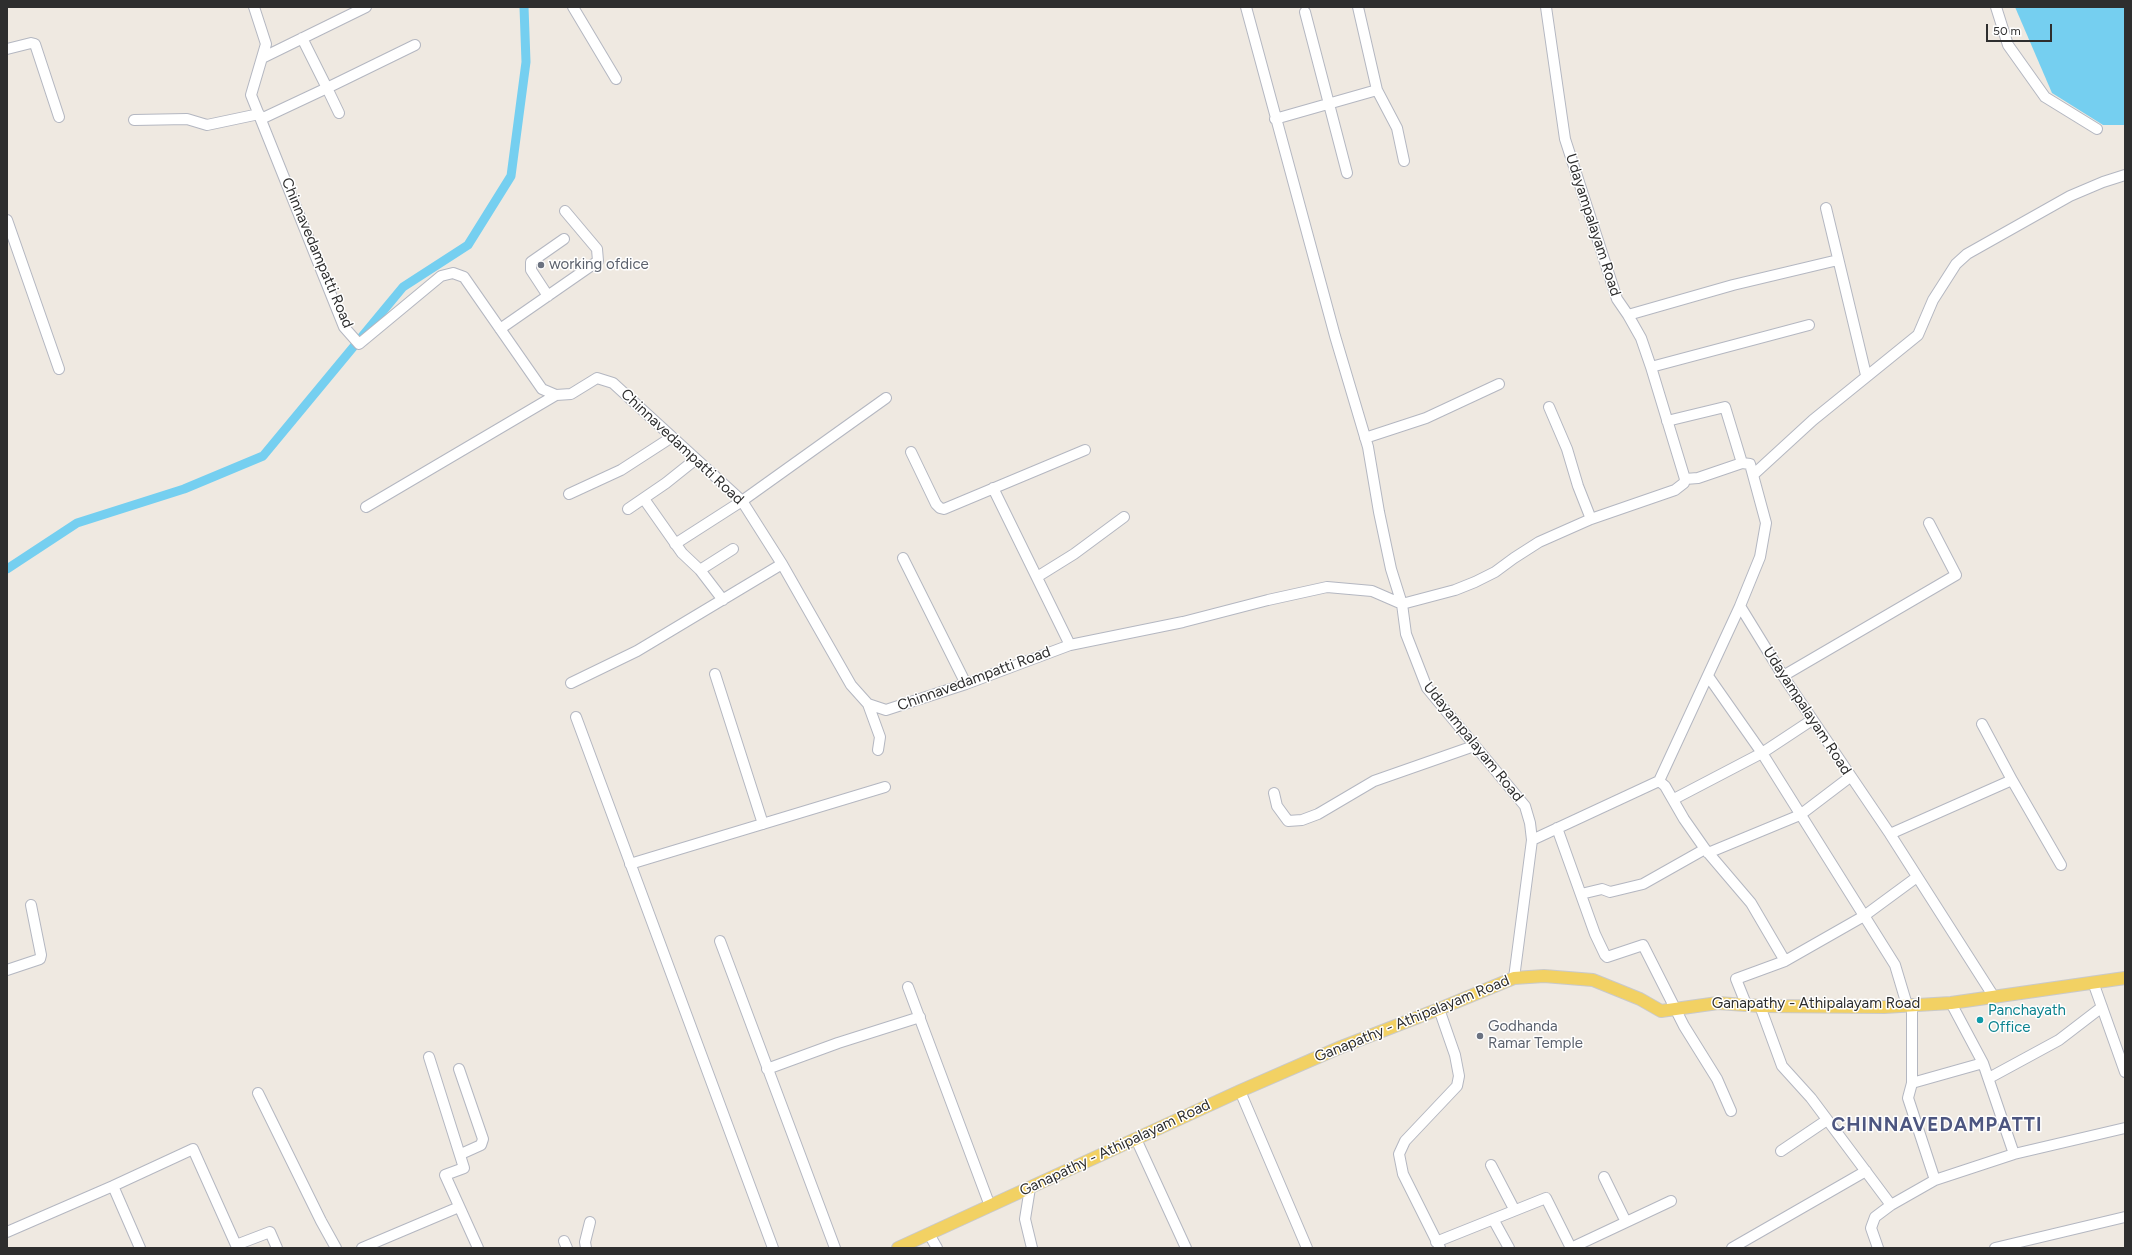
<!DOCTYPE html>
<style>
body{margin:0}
#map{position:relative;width:2132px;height:1255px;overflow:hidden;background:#efe9e1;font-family:Figtree,sans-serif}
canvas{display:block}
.frame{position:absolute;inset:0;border:8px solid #2e2e2e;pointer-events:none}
.scale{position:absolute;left:1986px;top:24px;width:66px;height:18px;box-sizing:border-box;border:2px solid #2e2e2e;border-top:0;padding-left:5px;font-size:12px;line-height:14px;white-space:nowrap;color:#2e2e2e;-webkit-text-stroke:3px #fff;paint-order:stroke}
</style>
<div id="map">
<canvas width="2132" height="1255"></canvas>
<div class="frame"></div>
<div class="scale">50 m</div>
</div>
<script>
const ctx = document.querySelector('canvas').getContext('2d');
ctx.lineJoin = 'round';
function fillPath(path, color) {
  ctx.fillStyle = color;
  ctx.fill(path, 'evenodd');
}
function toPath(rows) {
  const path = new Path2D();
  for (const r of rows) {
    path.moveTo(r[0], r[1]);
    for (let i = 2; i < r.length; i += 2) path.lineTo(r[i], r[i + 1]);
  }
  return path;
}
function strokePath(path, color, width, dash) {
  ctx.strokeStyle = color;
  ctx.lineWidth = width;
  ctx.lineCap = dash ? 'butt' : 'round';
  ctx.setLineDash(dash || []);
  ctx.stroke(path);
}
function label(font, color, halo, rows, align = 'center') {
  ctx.font = font + ' Figtree,sans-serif';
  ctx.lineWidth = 3;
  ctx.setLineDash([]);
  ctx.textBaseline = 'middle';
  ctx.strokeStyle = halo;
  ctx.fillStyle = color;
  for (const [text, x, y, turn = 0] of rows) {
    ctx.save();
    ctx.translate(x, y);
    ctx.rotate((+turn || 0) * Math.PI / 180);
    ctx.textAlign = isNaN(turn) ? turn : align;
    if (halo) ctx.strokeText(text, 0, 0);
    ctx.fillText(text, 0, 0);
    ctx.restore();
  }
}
fillPath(toPath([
 [2015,7,2125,7,2125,125,2103,125,2052,93]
]), '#75cff0');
strokePath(toPath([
 [7,569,77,523,184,489,263,456,403,287,468,245,511,176,526,62,524,7]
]), '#75cff0', 9);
const minor = toPath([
 [254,7,266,44,251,95,344,327,359,344,441,276,453,273,464,277,542,389,556,395,571,394,597,378,613,383,742,501,782,564,851,685,868,704,886,710,966,684,1070,645,1183,622,1268,600,1327,587,1372,591,1402,604],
 [573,7,616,79],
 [1246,7,1335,336,1368,447,1379,512,1391,569,1402,604],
 [1358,7,1377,90,1397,128,1404,161],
 [1996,7,2008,45,2045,97,2097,129],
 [1305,12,1347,173],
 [7,49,31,43,35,44,59,117],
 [262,58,366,7],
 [339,113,327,88,415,45],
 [261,119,327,88,302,38],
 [1275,119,1377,90],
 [134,120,187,119,207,125,259,114],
 [1826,208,1866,375],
 [7,220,59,369],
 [548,296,531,270,531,262,564,239],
 [1628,315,1733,285,1838,260],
 [500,329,598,261,597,249,565,211],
 [1651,367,1809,325],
 [1549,407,1567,449,1578,486,1591,519],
 [1667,421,1725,407,1742,463],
 [1365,438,1426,418,1499,384],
 [911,452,936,504,940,508,944,509,1085,450],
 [1753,475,1813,420,1918,335,1933,300,1956,264,1967,254,2070,196,2103,182,2125,175],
 [1685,479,1698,478,1742,463,1750,464,1766,523,1760,557,1740,606,1783,676,1890,834,1994,997],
 [993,488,1070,645],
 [569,494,621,470,672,437],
 [644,499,682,553,700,570,723,600],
 [366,507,556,395],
 [628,509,666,483,696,459],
 [675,544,742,501,886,398],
 [903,558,966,684],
 [700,570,733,549],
 [1037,577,1074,554,1124,517],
 [715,674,763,824],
 [1708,676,1762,753,1895,965,1907,1005],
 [1783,676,1956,575,1929,523],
 [571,683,637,651,782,564],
 [868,704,880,737,878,750],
 [576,717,773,1248],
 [1982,724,2012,780],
 [1659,781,1665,786,1684,819,1705,849,1751,903,1785,961],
 [1274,793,1277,806,1288,821,1302,820,1318,814,1374,781,1474,746],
 [1674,799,1762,753,1812,720],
 [1557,828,1595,934,1605,955,1607,957,1643,945,1684,1026,1717,1079,1731,1111],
 [1890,834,2012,780,2061,865],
 [1532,840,1659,781,1740,606],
 [1708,853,1800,815,1850,777],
 [630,864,885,787],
 [1581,894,1602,889,1610,892,1643,884,1705,849],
 [720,941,835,1248],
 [7,970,40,959,41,955,31,905],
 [1514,978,1532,840,1530,823,1525,806,1427,688,1406,634,1402,604,1455,590,1475,582,1495,572,1514,558,1539,542,1591,519,1675,490,1684,483,1685,479,1651,367,1641,338,1628,315,1617,299,1565,139,1546,7],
 [2093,982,2125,1072],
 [908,987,990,1206],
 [1951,1003,1983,1063],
 [1746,1004,1736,979,1785,961,1864,916,1917,877],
 [1760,1006,1782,1066,1811,1098,1891,1205,1935,1180,2014,1154,1983,1063,1912,1083,1912,1004],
 [1439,1009,1455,1055,1459,1076,1457,1086,1405,1141,1399,1154,1403,1174,1440,1248],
 [429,1057,464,1168,445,1175,478,1248],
 [459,1069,483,1139,481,1145,461,1154],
 [767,1069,838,1043,920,1017],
 [1989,1078,2059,1040,2102,1007],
 [1912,1083,1908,1098,1935,1180],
 [1240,1091,1307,1248],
 [258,1093,321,1221,336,1248],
 [1136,1139,1186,1248],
 [1781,1151,1827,1120],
 [2014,1154,2125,1128],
 [1491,1165,1514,1209],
 [1604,1177,1626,1222],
 [113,1186,140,1248],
 [1030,1188,1025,1219,1032,1248],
 [1493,1219,1509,1248],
 [7,1232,113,1186,193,1149,236,1245,270,1232,277,1248],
 [929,1234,937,1248],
 [564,1241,567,1248],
 [1436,1242,1546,1198,1571,1248],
 [362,1248,459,1207],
 [586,1248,585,1242,590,1222],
 [1571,1248,1671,1201],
 [1732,1248,1866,1171],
 [1878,1248,1871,1228,1875,1217,1891,1205],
 [1995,1248,2125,1217]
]);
const major = toPath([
 [898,1248,1240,1091,1341,1047,1439,1009,1514,978,1544,976,1593,980,1640,999,1661,1011,1718,1003,1760,1006,1884,1007,1951,1003,2125,978]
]);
strokePath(minor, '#b4b7c1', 12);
strokePath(major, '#c9c9c9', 14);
strokePath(minor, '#fff', 10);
strokePath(major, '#f2d163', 12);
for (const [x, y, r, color] of [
 [541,265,4,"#6b7280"],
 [1980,1020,4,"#0f9aa8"],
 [1480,1036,4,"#6b7280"]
]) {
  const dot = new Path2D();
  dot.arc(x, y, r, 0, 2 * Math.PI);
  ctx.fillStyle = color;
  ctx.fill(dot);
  strokePath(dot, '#fff', 1.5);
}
label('15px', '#2e2e2e', '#fff', [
 ["Udayampalayam Road",1593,225,72],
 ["Chinnavedampatti Road",317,253,67],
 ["Chinnavedampatti Road",682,447,43],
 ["Chinnavedampatti Road",974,679,-20],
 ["Udayampalayam Road",1807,711,57],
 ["Udayampalayam Road",1473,742,51],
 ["Ganapathy - Athipalayam Road",1816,1004],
 ["Ganapathy - Athipalayam Road",1412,1019,-22],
 ["Ganapathy - Athipalayam Road",1115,1148,-25]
]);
label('15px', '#5b616d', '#fff', [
 ["working ofdice",549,265],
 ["Godhanda",1488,1027],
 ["Ramar Temple",1488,1044]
], 'left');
label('15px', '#0d838f', '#fff', [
 ["Panchayath",1988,1011],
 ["Office",1988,1028]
], 'left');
ctx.letterSpacing = '1px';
label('bold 19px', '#4d5680', '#fff', [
 ["CHINNAVEDAMPATTI",1937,1125]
]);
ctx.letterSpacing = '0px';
</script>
